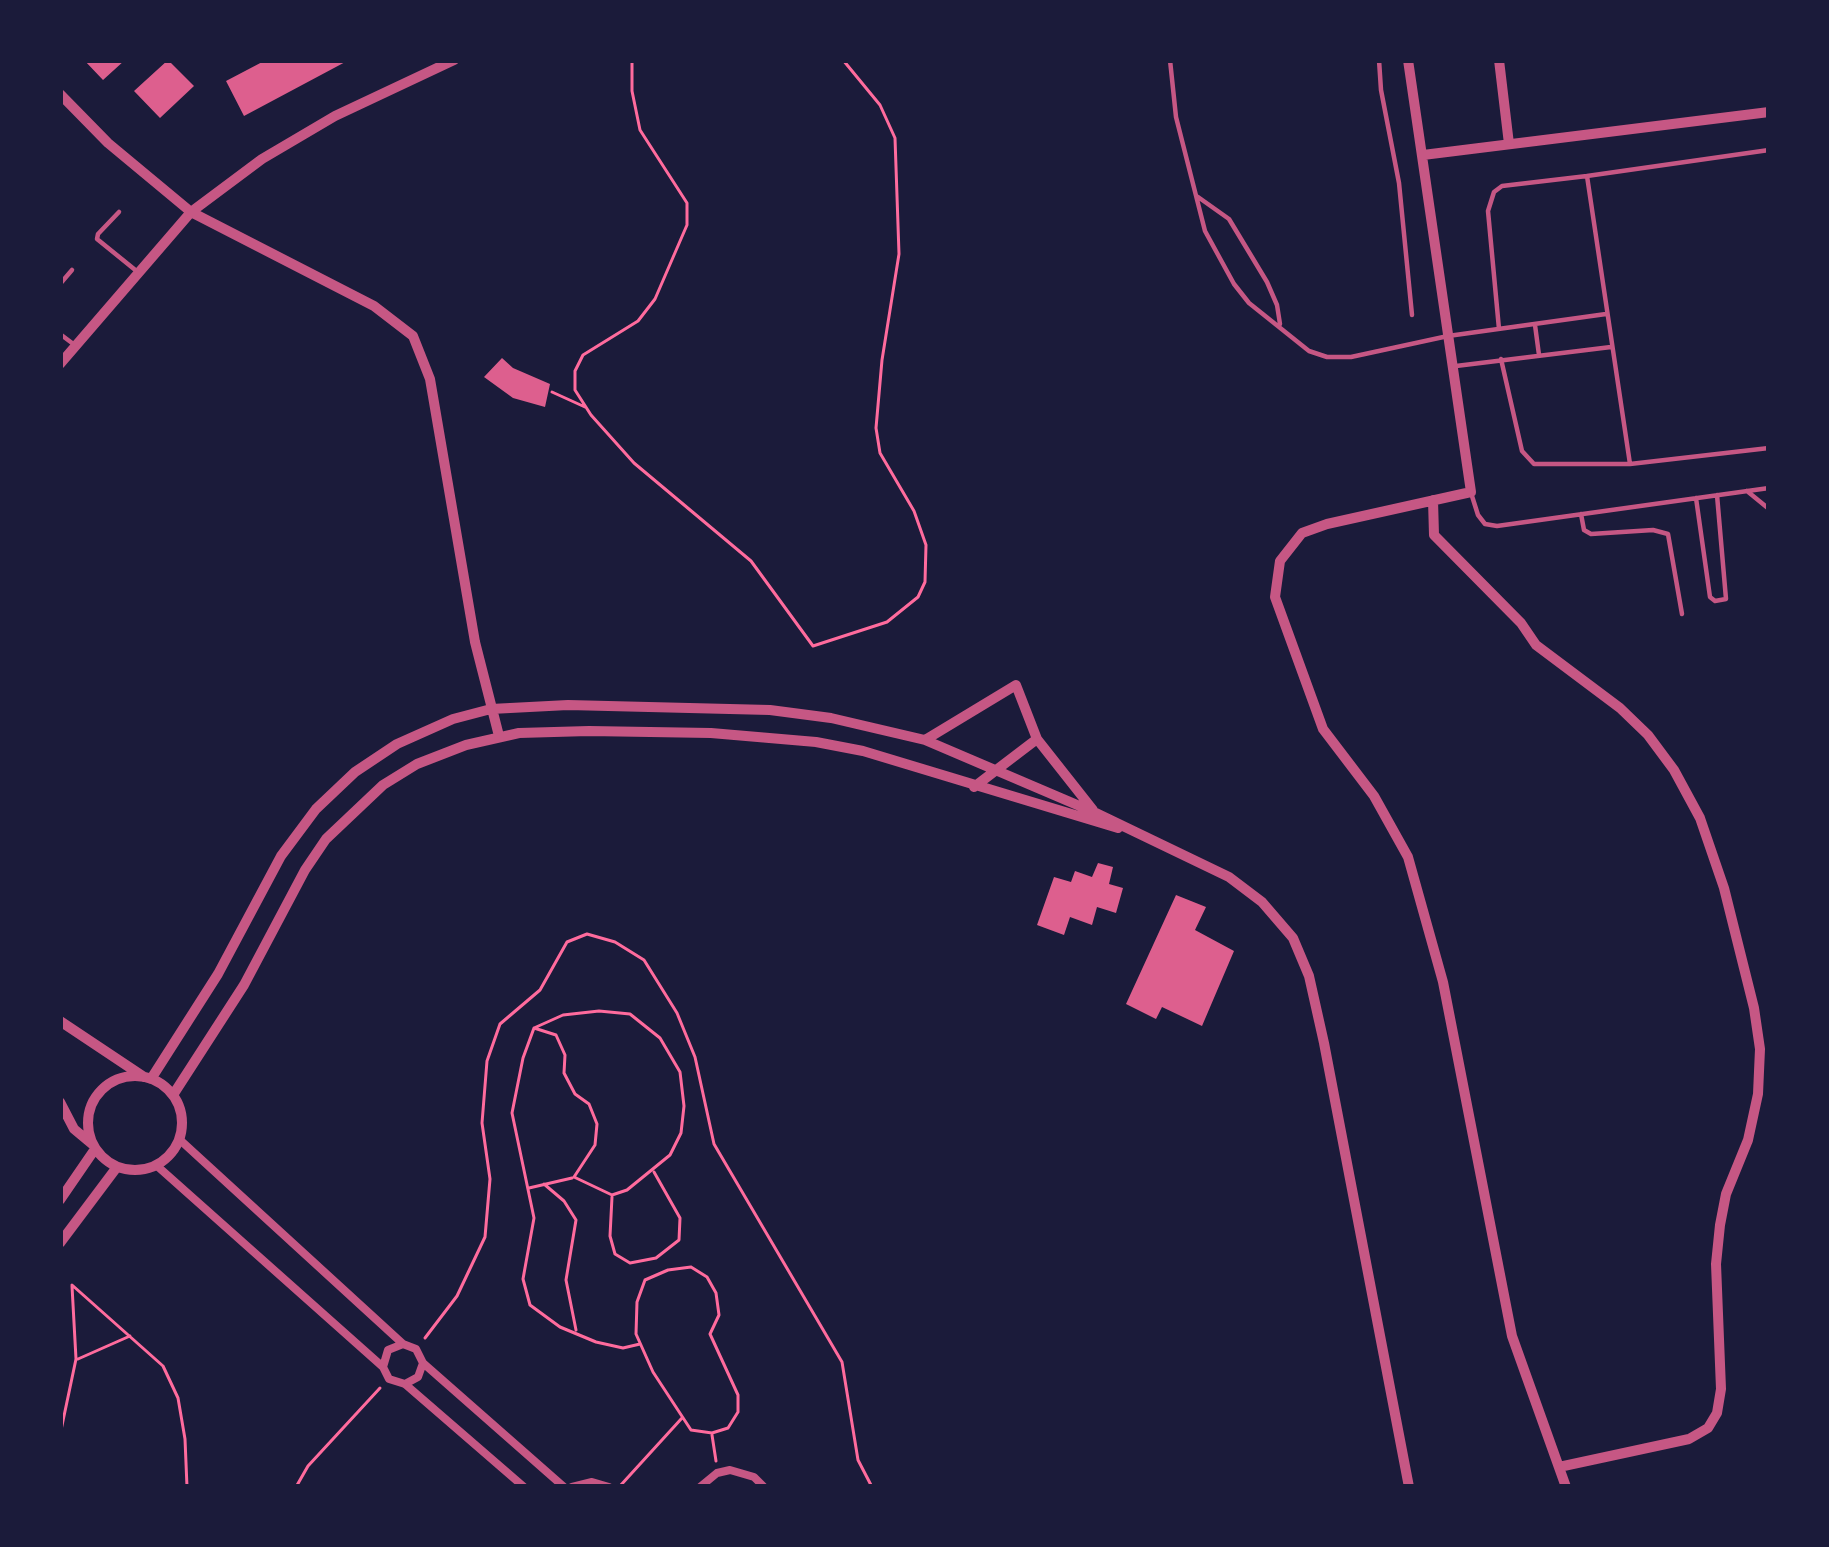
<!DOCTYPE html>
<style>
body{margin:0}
#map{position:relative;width:1829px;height:1547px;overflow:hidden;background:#1b1b3a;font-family:Ubuntu,sans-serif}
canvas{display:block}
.frame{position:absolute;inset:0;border:63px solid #1b1b3a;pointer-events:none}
</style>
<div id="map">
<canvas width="1829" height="1547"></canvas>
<div class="frame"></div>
</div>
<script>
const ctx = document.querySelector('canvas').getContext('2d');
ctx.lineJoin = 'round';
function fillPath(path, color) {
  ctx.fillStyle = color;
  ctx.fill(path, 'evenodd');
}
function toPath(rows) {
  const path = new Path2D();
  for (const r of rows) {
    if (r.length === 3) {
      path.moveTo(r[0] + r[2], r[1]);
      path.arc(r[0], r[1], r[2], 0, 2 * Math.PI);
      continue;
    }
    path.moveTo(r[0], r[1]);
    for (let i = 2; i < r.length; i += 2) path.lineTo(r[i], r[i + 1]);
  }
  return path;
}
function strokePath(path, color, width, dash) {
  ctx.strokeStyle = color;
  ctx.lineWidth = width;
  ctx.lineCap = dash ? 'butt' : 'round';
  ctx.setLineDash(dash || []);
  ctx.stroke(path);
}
fillPath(toPath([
 [84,60,125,60,103,80],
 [168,60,194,86,160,118,134,91],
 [266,60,349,60,244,116,226,81],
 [502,358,513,368,550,384,545,407,513,398,484,377],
 [1098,863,1113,867,1109,884,1123,888,1116,913,1097,907,1092,925,1070,917,1064,935,1037,925,1054,877,1071,882,1075,871,1092,877],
 [1176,895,1206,907,1195,930,1234,951,1202,1026,1162,1007,1156,1019,1126,1004]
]), '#dd5f8e');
strokePath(toPath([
 [632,60,632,91,640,130,687,203,687,225,655,299,638,321,583,355,575,371,575,390,591,415,634,463,751,561,813,646,887,622,918,597,925,582,926,545,914,511,880,453,876,428,882,360,899,254,895,138,880,105,843,60],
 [552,392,585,407],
 [534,1028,556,1035,565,1055,564,1073,575,1094,589,1104,597,1124,595,1145,574,1177,612,1195,627,1190,670,1155,681,1133,684,1106,680,1072,660,1038,630,1014,599,1011,563,1015,534,1028,523,1058,512,1113,534,1218,523,1279,530,1305,560,1327,596,1342,623,1348,640,1344],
 [544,1184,564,1201,576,1220,566,1280,576,1330],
 [529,1188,572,1178],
 [612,1197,610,1236,615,1254,630,1263,656,1258,679,1240,680,1218,654,1172],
 [691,1267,707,1277,716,1293,719,1315,710,1334,738,1395,738,1412,728,1428,712,1433,691,1430,653,1372,636,1334,637,1302,645,1280,668,1270,691,1267],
 [72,1285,163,1366,178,1398,185,1439,187,1487],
 [425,1338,457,1296,485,1237,490,1179,482,1123,487,1061,500,1024,540,990,567,942,587,934,615,942,644,960,677,1013,695,1057,714,1144,842,1362,858,1460,872,1487],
 [78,1359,130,1336],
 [60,1435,76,1359,72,1286],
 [712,1435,716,1461],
 [620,1486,682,1418],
 [296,1487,308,1466,380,1388]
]), '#ff6b9d', 3);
strokePath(toPath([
 [1170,60,1176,117,1205,231,1234,284,1249,303,1309,351,1327,357,1351,357,1448,336,1606,314],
 [1379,60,1381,90,1399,183,1412,315],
 [1587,176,1769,150],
 [1198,197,1229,219,1267,282,1277,305,1280,324],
 [119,212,98,234,97,239,139,273],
 [60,284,72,270],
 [1535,325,1539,355],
 [1499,329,1488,211,1494,192,1502,186,1587,176,1630,464],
 [60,334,76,346],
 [1501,359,1522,451,1534,464,1630,464,1769,448],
 [1456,366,1611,347],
 [1747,491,1769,509],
 [1472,496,1478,515,1485,524,1497,526,1769,488],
 [1696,498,1710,597,1715,601,1726,599,1717,495],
 [1581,514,1584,530,1591,534,1653,530,1668,534,1682,614]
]), '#c65784', 4.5);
strokePath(toPath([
 [179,1139,403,1344,416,1349,423,1363,564,1487],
 [156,1165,383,1367,389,1379,405,1384,524,1487],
 [383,1367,388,1350,403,1344],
 [405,1384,418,1377,423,1363],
 [572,1487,592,1482,609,1487],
 [700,1487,717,1473,730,1470,754,1477,764,1487]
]), '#c65784', 8);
strokePath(toPath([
 [1408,60,1471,492,1327,524,1302,533,1280,561,1275,597,1323,729,1374,796,1408,857,1443,982,1512,1336,1566,1487],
 [1499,60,1509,144],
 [60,94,108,143,191,212,374,306,413,336,430,379,475,642,499,736],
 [1423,155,1769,112],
 [60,364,191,212,262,159,335,116,454,60],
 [1433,500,1434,535,1521,623,1536,645,1620,708,1648,735,1674,770,1700,818,1724,888,1754,1008,1760,1049,1758,1094,1748,1140,1726,1194,1720,1225,1716,1264,1721,1389,1717,1413,1708,1428,1689,1439,1559,1467],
 [925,740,1016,685,1037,739,1093,810],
 [974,787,1037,739],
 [60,1021,144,1077],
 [135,1123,47],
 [151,1079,218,974,281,856,316,809,355,772,397,744,453,719,491,709,568,705,770,710,831,718,925,740,1096,813,1229,877,1262,902,1293,938,1309,976,1324,1043,1409,1487],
 [173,1095,244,985,305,870,326,839,383,785,417,764,466,745,519,733,589,731,711,733,816,742,863,751,1118,828],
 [60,1102,74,1129,92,1144],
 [60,1200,95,1149],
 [60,1243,117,1167]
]), '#c65784', 10);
</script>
